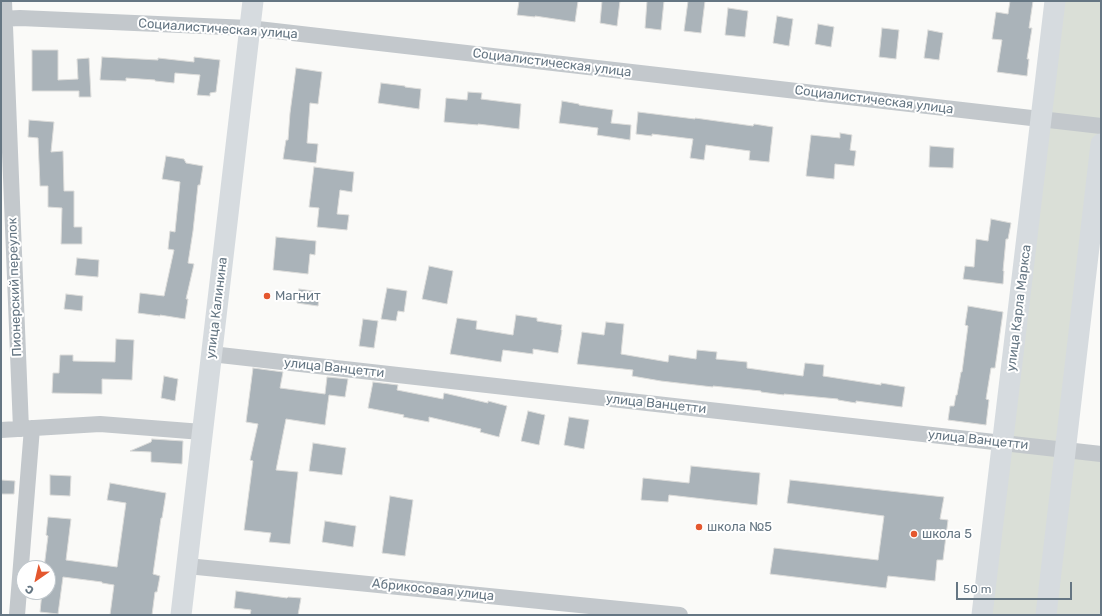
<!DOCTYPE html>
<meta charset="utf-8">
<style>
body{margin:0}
#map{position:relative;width:1102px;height:616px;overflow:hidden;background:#fafaf8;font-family:Rubik,sans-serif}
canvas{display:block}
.frame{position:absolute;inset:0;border:2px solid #657683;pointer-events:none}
.north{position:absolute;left:16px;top:560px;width:40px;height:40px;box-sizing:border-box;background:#fff;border:1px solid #c1c8cd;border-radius:50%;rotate:214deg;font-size:11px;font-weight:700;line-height:16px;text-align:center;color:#657683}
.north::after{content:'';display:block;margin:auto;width:14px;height:18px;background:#e4572e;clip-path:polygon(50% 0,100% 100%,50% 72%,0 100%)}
.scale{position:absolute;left:956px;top:582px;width:116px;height:18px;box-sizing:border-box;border:2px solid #657683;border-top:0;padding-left:5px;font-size:12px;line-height:14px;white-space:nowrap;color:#657683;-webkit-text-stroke:3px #fff;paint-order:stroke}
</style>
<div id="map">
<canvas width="1102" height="616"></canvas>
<div class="frame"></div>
<div class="north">С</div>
<div class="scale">50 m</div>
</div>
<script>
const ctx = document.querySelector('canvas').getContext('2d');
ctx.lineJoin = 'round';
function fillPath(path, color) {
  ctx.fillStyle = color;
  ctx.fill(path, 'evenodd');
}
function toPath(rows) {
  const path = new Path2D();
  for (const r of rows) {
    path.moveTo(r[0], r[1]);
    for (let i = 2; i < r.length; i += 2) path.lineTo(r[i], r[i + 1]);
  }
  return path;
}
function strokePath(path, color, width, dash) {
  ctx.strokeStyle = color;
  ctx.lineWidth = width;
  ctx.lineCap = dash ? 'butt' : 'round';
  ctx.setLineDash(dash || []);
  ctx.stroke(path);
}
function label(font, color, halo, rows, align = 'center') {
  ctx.font = font + ' Rubik,sans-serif';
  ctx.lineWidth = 4;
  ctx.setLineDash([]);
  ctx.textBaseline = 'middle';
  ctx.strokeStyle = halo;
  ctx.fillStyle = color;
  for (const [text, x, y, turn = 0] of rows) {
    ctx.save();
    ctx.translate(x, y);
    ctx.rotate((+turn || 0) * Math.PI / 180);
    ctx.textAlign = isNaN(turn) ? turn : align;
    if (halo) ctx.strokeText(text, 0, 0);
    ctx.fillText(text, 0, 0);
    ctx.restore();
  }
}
fillPath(toPath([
 [1055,1,1101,1,1101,144,1066,449,1101,454,1101,615,981,615]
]), '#dadfd7');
const building = toPath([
 [519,1,578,1,575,22,535,16,535,17,517,15,519,1],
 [602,1,620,1,617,26,600,23,602,1],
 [647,1,664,1,661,30,645,28,647,1],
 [688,1,705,1,701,33,684,31,688,1],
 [1010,1,1033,1,1029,28,1032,28,1027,59,1029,59,1027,76,997,72,1002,40,992,39,996,12,1008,14,1010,1],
 [728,8,748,11,745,37,725,35,728,8],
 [777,16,793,19,789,46,773,43,777,16],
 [818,24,834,27,831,47,815,44,818,24],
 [882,28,899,30,896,59,879,57,882,28],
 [928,30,943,33,939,60,924,58,928,30],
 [32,50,58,50,58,80,78,79,77,59,89,58,91,97,79,97,79,91,32,91,32,50],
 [102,57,158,60,158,58,194,62,194,57,220,60,216,92,210,93,210,96,197,95,200,75,175,73,174,83,155,81,155,80,126,78,126,81,100,80,102,57],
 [296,68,322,72,318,104,310,103,307,143,318,144,316,163,283,159,286,140,288,140,290,113,296,68],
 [381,83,405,86,405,87,421,89,419,109,378,103,381,83],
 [468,92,482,93,481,99,521,104,519,129,478,124,478,125,444,122,446,98,467,100,468,92],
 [562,101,579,104,579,105,613,110,611,123,631,125,630,140,597,135,598,128,559,123,562,101],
 [638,112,695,119,695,118,753,126,754,124,773,127,769,162,749,160,750,151,706,145,704,160,690,158,693,139,652,134,652,136,636,134,638,112],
 [29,120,54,122,51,152,63,151,64,191,74,191,74,227,82,227,82,244,61,244,62,208,48,207,48,186,40,186,38,138,28,137,29,120],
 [840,133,852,135,850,150,856,151,854,166,835,164,834,179,806,176,811,135,840,138,840,133],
 [930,146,954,148,953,168,929,167,930,146],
 [166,156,184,159,186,163,203,166,200,185,198,185,193,231,188,263,194,264,186,299,188,299,185,319,160,315,160,316,138,313,140,293,164,296,174,250,168,249,170,231,175,232,180,182,162,179,166,156],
 [314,167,354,172,352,192,340,190,337,214,349,215,347,230,317,227,319,208,309,207,314,167],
 [991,219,1011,223,1008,239,1006,239,1003,271,1004,271,1003,284,963,279,965,266,974,267,976,239,988,241,991,219],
 [276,237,316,241,315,255,310,254,308,274,273,270,276,237],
 [77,258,99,260,98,277,75,275,77,258],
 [429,266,453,271,447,304,422,299,429,266],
 [387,288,407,291,404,312,398,311,396,321,381,319,387,288],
 [299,289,320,292,318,306,297,303,299,289],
 [66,294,83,296,82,311,64,309,66,294],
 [968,306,1003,312,995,368,991,368,986,399,989,400,986,425,948,420,950,406,954,406,956,395,957,395,961,372,962,372,968,326,965,325,968,306],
 [516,315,537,318,537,321,562,325,561,330,562,330,558,353,533,349,533,354,503,350,501,362,450,354,457,318,477,321,476,329,513,335,516,315],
 [363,319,378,321,374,348,359,346,363,319],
 [606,322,624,324,621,354,668,362,669,355,696,359,697,350,717,352,716,359,747,362,747,368,803,376,805,363,824,365,823,376,881,385,881,383,905,387,902,407,856,401,856,403,838,400,838,399,784,394,784,395,761,392,761,391,713,386,713,387,661,381,632,376,633,370,577,364,582,332,604,335,606,322],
 [116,339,134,340,132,380,102,379,102,394,52,393,53,373,59,373,60,355,73,355,73,361,115,362,116,339],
 [253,368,283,372,280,388,325,394,327,377,348,379,345,397,329,395,325,425,286,419,276,470,298,472,290,544,269,542,271,533,244,530,253,461,250,460,258,424,246,422,253,368],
 [164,376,178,379,175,401,161,398,164,376],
 [373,382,398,385,397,390,443,399,444,393,488,403,488,401,507,406,499,437,480,432,481,429,429,417,429,422,403,417,404,415,368,408,373,382],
 [528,411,545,415,539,445,521,441,528,411],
 [569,417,589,420,584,449,564,445,569,417],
 [152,439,183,441,182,464,151,462,151,452,130,451,151,442,152,439],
 [313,443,346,448,342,475,309,471,313,443],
 [691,466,760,473,757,505,669,495,668,502,641,500,643,478,689,483,691,466],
 [50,475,71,476,70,496,50,495,50,475],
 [1,480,15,481,14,494,1,494,1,480],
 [790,480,944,497,940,519,948,520,943,560,937,560,935,581,888,576,886,588,770,574,774,548,878,560,884,516,787,503,790,480],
 [110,483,166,493,162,518,161,518,153,574,160,576,157,592,155,592,152,615,110,615,114,585,102,583,102,582,63,577,58,614,40,612,42,592,48,592,48,568,44,568,48,536,46,535,48,517,71,519,66,560,117,567,126,503,107,500,110,483],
 [390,496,413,500,405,556,382,553,390,496],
 [325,521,356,526,353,547,322,542,325,521],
 [236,591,287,598,288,597,301,598,298,615,250,615,251,610,234,608,236,591]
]);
fillPath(building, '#aab3b9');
strokePath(building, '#dcdcda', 1);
strokePath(toPath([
 [4,1,21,429],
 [1,19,20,18,249,28,1101,126],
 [211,354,1101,454],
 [1,430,100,424,202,432],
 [187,566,680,615],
 [17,615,32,428]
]), '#c3c8cc', 16);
strokePath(toPath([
 [181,615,253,1],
 [982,615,1055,1],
 [1046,615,1101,144]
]), '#d6dbdf', 21);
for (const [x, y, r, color] of [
 [267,296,4,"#e4572e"],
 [699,527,4,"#e4572e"],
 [914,534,4,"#e4572e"]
]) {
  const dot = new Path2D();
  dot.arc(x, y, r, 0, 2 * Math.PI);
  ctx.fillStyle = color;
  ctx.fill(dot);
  strokePath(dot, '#fff', 1.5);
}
label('13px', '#657683', '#fff', [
 ["Социалистическая улица",218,29,4],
 ["Социалистическая улица",552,63,7],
 ["Социалистическая улица",874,100,7],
 ["Пионерский переулок",15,287,-92],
 ["улица Калинина",217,308,-83],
 ["улица Карла Маркса",1019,308,-83],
 ["улица Ванцетти",334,368,6],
 ["улица Ванцетти",656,404,6],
 ["улица Ванцетти",978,440,6],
 ["Абрикосовая улица",433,590,6]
]);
label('13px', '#657683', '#fff', [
 ["Магнит",275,296],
 ["школа №5",707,527],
 ["школа 5",922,534]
], 'left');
</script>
